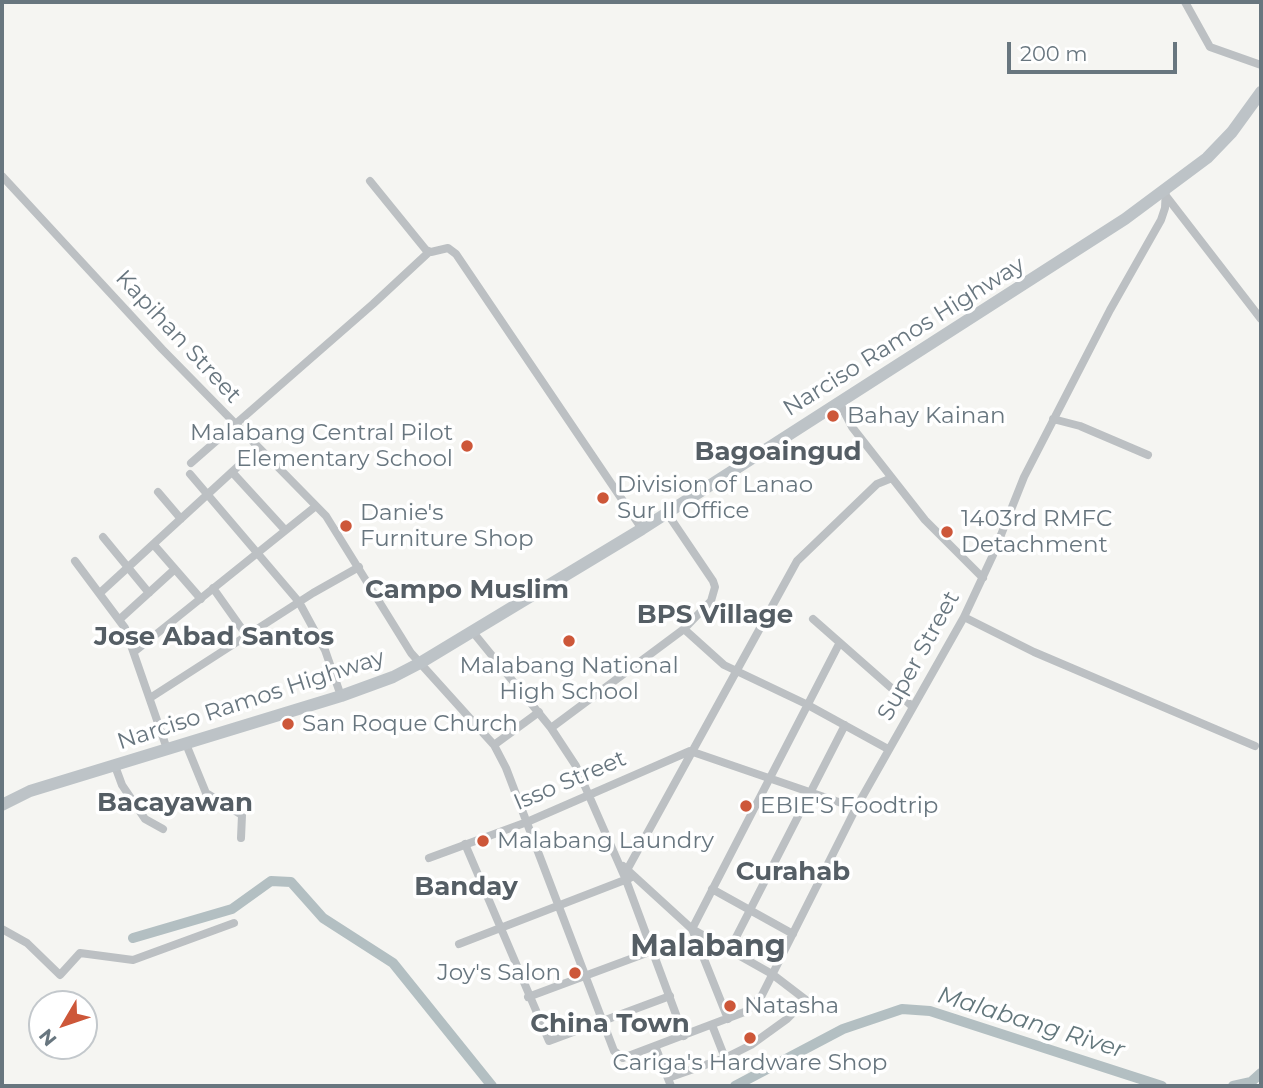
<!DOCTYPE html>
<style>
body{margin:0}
#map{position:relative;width:1263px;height:1088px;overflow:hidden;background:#f5f5f2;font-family:Montserrat,sans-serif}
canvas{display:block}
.frame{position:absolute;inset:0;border:4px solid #68767f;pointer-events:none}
.north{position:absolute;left:28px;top:990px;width:70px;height:70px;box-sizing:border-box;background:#fff;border:2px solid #c3c8cc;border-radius:50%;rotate:231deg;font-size:19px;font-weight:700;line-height:28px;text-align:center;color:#68767f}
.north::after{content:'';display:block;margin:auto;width:24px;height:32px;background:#cd5739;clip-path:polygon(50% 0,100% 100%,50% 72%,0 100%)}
.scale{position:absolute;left:1007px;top:42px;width:170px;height:32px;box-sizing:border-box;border:4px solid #68767f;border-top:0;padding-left:9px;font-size:21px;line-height:24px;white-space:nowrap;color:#68767f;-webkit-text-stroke:5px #fff;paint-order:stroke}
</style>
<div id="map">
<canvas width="1263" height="1088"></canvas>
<div class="frame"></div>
<div class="north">N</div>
<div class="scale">200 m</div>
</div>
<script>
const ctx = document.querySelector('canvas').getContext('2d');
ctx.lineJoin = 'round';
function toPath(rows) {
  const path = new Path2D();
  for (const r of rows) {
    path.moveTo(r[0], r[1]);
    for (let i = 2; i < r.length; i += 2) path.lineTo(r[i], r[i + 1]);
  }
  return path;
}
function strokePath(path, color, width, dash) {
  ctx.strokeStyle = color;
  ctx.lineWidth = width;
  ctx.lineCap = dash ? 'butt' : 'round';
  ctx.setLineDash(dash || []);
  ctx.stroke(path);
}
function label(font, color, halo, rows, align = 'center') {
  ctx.font = font + ' Montserrat,sans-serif';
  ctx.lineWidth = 7;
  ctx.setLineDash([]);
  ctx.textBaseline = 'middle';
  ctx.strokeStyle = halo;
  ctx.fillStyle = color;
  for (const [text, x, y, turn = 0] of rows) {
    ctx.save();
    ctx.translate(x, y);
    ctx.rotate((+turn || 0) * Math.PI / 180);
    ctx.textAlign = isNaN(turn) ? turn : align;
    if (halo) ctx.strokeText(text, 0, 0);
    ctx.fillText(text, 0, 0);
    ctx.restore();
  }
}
strokePath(toPath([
 [133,938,232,909,271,881,291,882,323,918,393,963,492,1086],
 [735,1086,843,1029,902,1009,930,1011,1162,1086],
 [1233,1086,1251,1082,1261,1073]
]), '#b3bfc2', 10);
strokePath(toPath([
 [1185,2,1210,47,1261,65],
 [2,176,162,349,326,516,411,653,494,745,506,768,614,1051,623,1058,747,1011,762,995,856,808,964,617,993,555,1024,477,1110,310,1161,220,1165,208,1166,188],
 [370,181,426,250,431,252,448,248,456,254,642,529],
 [1166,196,1261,319],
 [839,402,852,427,925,520,983,578],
 [1053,419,1080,426,1148,455],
 [191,463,373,304,429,252],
 [232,472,285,530],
 [190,474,299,602,325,650,341,696],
 [158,492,181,519],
 [103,537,149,593],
 [154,545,201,599],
 [75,561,125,628,167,749],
 [213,588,247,636],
 [101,592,257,449],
 [964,617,1034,652,1255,746],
 [120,619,175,569],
 [813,619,913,707],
 [684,629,724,665,806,704,888,749],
 [472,631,551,728,576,766,626,880,684,1036],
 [134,652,316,506],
 [150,698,313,593,359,567],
 [551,728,684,629,711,601,715,587,713,581,667,513],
 [186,744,206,793,242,815,241,838],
 [494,745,539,712],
 [115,766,122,785,145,819,163,829],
 [465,844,549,1041,670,996],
 [429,858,527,822,690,751,856,808],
 [623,866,692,929,772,974,806,1000,787,1019,751,1045,725,1058,668,1078],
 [627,870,797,561,877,484,892,478],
 [712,889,793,934],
 [2,929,27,943,60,975,80,953,133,960,234,923],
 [459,944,630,878],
 [730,949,845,725],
 [528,997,652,951],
 [728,1019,692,929,839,644],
 [712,1025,725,1058],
 [655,1046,671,1086]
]), '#bcc0c3', 8);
strokePath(toPath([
 [2,805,30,791,341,696,393,677,420,663,642,529,1125,219,1207,158,1232,132,1261,92]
]), '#bdc3c7', 12);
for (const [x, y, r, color] of [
 [833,416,7,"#cd5739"],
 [467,446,7,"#cd5739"],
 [603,498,7,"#cd5739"],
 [346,526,7,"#cd5739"],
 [947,532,7,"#cd5739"],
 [569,641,7,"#cd5739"],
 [288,724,7,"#cd5739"],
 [746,806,7,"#cd5739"],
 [483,841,7,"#cd5739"],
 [575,973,7,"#cd5739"],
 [730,1006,7,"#cd5739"],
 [750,1038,7,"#cd5739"]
]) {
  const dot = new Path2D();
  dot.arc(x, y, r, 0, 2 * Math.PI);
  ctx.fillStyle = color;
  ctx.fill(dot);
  strokePath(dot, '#fff', 2.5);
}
label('23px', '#68767f', '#fff', [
 ["Kapihan Street",178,337,47],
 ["Narciso Ramos Highway",904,337,-32],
 ["Super Street",919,656,-61],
 ["Narciso Ramos Highway",251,700,-18],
 ["Isso Street",570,781,-23]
]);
label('23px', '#68767f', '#fff', [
 ["Bahay Kainan",847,416],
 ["Malabang Central Pilot",453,433,"right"],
 ["Elementary School",453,459,"right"],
 ["Division of Lanao",617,485],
 ["Sur II Office",617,511],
 ["Danie's",360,513],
 ["Furniture Shop",360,539],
 ["1403rd RMFC",961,519],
 ["Detachment",961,545],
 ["Malabang National",569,666,"center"],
 ["High School",569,692,"center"],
 ["San Roque Church",302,724],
 ["EBIE'S Foodtrip",760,806],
 ["Malabang Laundry",497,841],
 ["Joy's Salon",561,973,"right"],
 ["Natasha",744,1006],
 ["Cariga's Hardware Shop",750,1063,"center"]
], 'left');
label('italic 24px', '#63777c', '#fff', [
 ["Malabang River",1031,1023,17]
]);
label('bold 26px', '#555e65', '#fff', [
 ["Bagoaingud",778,452],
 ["Campo Muslim",467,590],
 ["BPS Village",715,615],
 ["Jose Abad Santos",214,637],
 ["Bacayawan",175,803],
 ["Curahab",793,872],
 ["Banday",466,887],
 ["China Town",610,1024]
]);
label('bold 30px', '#555e65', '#fff', [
 ["Malabang",708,947]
]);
</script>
